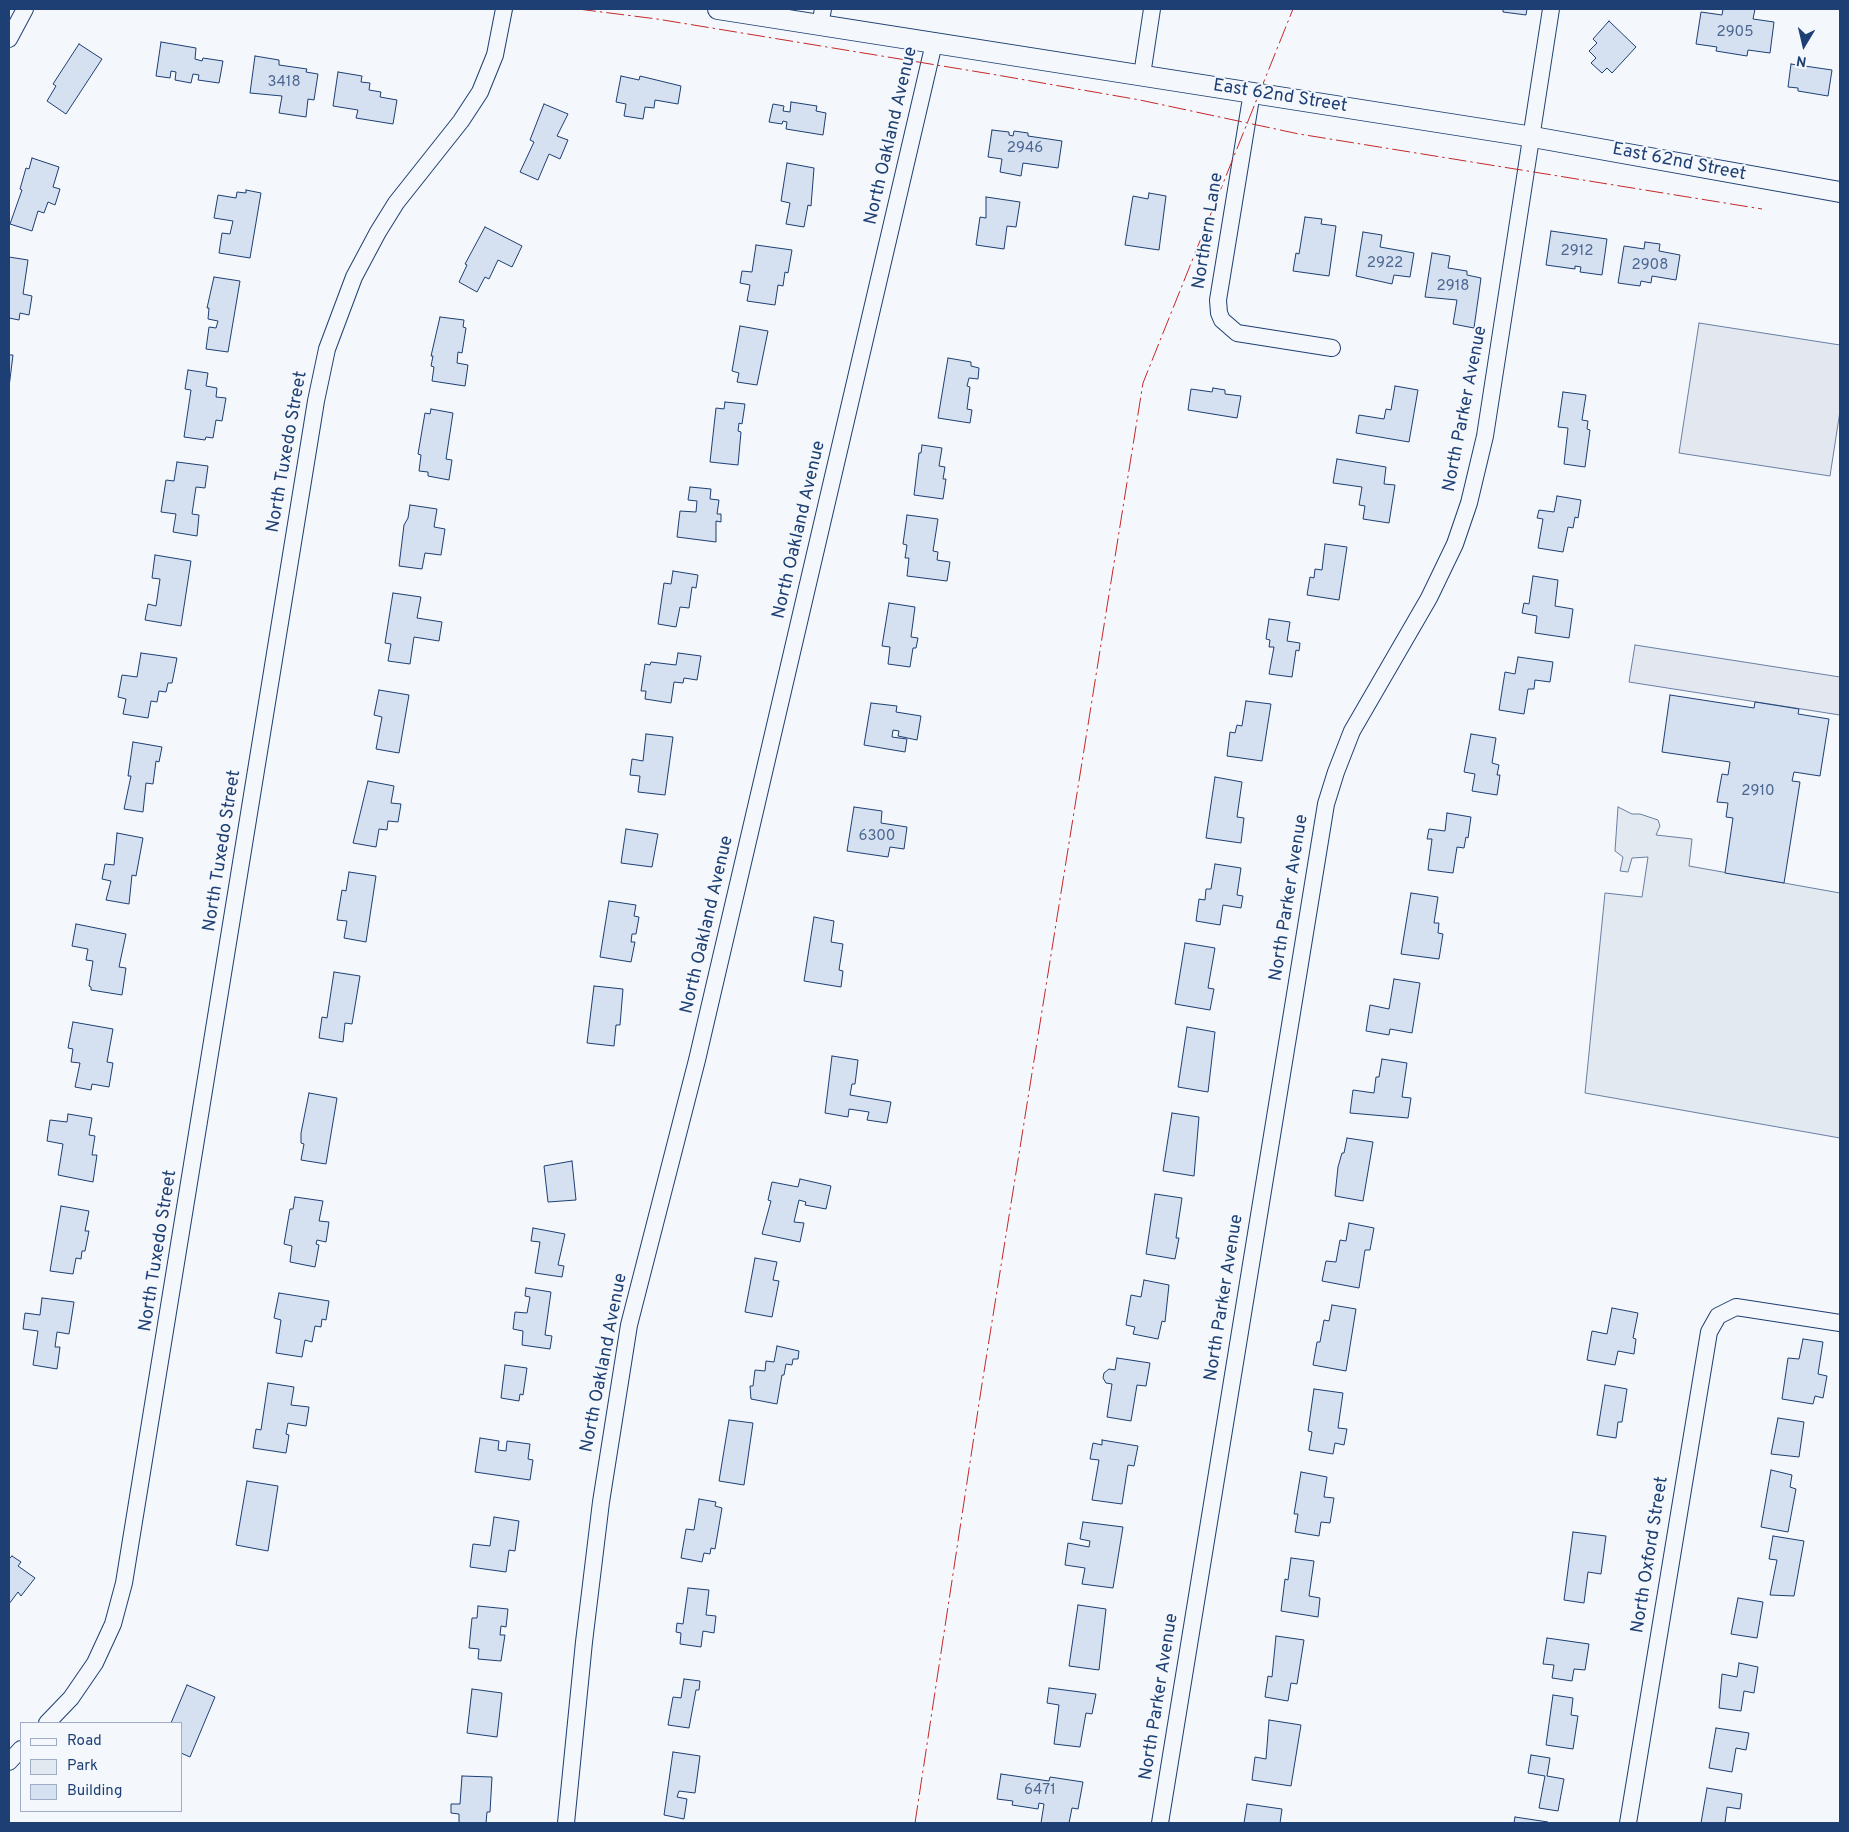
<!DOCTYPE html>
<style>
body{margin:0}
#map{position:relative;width:1849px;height:1832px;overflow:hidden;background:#f4f7fb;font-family:Overpass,sans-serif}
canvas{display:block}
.frame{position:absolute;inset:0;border:10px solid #1d3f73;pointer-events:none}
.legend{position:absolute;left:20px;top:1722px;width:162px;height:90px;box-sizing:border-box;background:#f4f7fb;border:1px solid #9eadc5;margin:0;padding:6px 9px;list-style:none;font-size:15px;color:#1d3f73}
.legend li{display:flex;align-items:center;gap:10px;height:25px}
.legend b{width:25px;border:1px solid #9eadc5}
.north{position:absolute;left:1779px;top:20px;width:50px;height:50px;-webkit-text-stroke:4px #f4f7fb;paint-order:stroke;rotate:189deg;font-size:14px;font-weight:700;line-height:20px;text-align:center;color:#1d3f73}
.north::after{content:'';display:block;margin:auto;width:18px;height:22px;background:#1d3f73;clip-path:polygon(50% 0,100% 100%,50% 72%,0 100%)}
</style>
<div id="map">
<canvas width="1849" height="1832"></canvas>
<div class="frame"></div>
<ul class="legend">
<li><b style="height:6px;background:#f4f7fb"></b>Road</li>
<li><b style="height:14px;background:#e3e9f0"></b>Park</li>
<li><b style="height:14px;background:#d5e0f0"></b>Building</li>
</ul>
<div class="north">N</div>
</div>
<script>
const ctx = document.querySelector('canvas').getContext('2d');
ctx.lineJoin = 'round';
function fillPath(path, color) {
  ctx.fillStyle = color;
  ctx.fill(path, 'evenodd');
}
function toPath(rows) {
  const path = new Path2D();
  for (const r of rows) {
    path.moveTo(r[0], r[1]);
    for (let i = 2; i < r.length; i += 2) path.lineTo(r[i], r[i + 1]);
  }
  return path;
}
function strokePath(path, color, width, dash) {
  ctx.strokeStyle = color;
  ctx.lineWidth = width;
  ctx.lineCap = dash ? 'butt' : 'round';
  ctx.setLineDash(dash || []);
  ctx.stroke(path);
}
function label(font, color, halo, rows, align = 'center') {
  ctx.font = font + ' Overpass,sans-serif';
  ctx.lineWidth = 4;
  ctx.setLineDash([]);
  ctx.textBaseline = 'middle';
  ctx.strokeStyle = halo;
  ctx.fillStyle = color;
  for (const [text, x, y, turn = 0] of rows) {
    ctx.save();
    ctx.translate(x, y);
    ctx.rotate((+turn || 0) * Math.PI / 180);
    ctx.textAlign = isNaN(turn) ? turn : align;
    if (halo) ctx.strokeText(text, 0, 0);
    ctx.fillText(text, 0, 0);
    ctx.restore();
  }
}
const green = toPath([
 [1618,807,1632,814,1640,814,1658,820,1660,826,1656,835,1692,839,1689,866,1840,893,1840,1138,1585,1093,1605,893,1642,897,1648,857,1632,858,1628,872,1620,871,1623,857,1615,851,1618,807]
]);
fillPath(green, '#e3e9f0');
strokePath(green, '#687fa3', 1);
const parking = toPath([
 [1699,323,1840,345,1840,411,1830,476,1679,453,1699,323],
 [1635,645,1840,677,1840,715,1629,682,1635,645]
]);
fillPath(parking, '#e3e8f0');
strokePath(parking, '#687fa3', 1);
const building = toPath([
 [1503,9,1527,9,1526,15,1503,12,1503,9],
 [1723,9,1755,9,1753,19,1774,22,1770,53,1748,50,1747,56,1716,51,1717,47,1696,44,1701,12,1722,15,1723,9],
 [1609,21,1636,47,1612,73,1607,68,1602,73,1591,63,1596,58,1589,51,1597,43,1593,39,1609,21],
 [161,42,196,48,195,59,202,61,203,58,223,61,219,83,198,80,199,75,193,74,191,83,175,80,176,72,171,71,170,78,156,76,161,42],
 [79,44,102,59,66,114,47,101,56,86,53,84,79,44],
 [255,56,279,60,279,65,307,69,306,72,318,74,314,100,308,99,306,117,279,113,282,96,250,93,255,56],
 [1791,64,1832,70,1828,96,1798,91,1798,88,1788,87,1791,64],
 [338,72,362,76,361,82,370,83,369,90,381,92,380,97,397,100,393,124,356,118,358,110,333,106,338,72],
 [621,76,639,80,640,76,681,86,678,104,655,100,654,108,645,107,643,119,624,116,626,104,616,102,621,76],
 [791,102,817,106,816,111,826,113,823,135,786,129,787,122,783,121,782,124,769,122,773,104,784,106,783,111,790,112,791,102],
 [544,104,568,114,557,136,568,140,560,159,549,154,538,180,520,172,534,142,530,140,544,104],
 [992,130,1009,132,1009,135,1013,136,1014,131,1028,133,1028,136,1062,141,1058,168,1023,163,1021,176,1000,172,1002,159,988,157,992,130],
 [32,158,59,167,53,187,60,189,55,205,48,202,44,213,38,211,32,231,10,224,22,190,20,189,26,168,29,169,32,158],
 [787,163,814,168,811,206,808,205,804,227,786,224,790,203,781,201,787,163],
 [246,190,261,193,250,258,219,253,222,233,230,234,233,221,214,218,218,195,236,198,237,192,246,193,246,190],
 [1149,193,1166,196,1159,250,1125,245,1133,196,1148,199,1149,193],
 [986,197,1020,202,1016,227,1007,226,1004,249,976,245,980,217,986,218,986,197],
 [1305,217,1322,219,1321,224,1336,226,1329,276,1293,271,1296,253,1299,254,1305,217],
 [485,227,522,246,512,267,498,260,489,279,485,277,477,292,459,282,467,265,465,264,485,227],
 [1551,231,1607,239,1602,275,1580,272,1581,267,1575,266,1575,269,1546,265,1551,231],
 [1363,232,1382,235,1380,247,1414,253,1410,277,1394,275,1392,284,1356,276,1363,232],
 [1645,242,1660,244,1659,251,1680,255,1676,280,1652,276,1651,283,1641,281,1640,286,1618,283,1624,246,1644,249,1645,242],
 [756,245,792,250,788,273,785,272,783,286,778,285,775,305,747,301,750,285,740,283,742,271,752,272,756,245],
 [1432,253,1450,256,1448,268,1467,271,1467,275,1481,278,1474,328,1453,324,1457,300,1425,297,1432,253],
 [9,257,28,260,23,294,32,296,29,315,20,313,19,320,9,318,9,257],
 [214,277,240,281,228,352,206,349,209,327,216,328,218,321,208,319,209,308,207,308,214,277],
 [440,317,464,320,463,327,466,328,462,353,458,352,457,363,468,365,465,386,432,381,434,367,431,366,433,356,431,356,440,317],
 [740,326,768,331,757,385,737,382,739,373,732,371,740,326],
 [9,355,13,355,9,387,9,355],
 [948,358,971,362,971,366,979,368,978,379,969,378,967,386,970,387,967,409,972,410,970,423,938,418,948,358],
 [188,370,208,373,206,386,217,388,216,397,226,398,222,421,216,420,213,438,206,437,205,440,184,437,191,390,185,389,188,370],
 [1395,386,1418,390,1409,442,1356,433,1359,415,1384,419,1386,409,1391,410,1395,386],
 [1213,388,1225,390,1225,394,1241,396,1237,418,1188,410,1191,389,1212,392,1213,388],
 [1563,392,1586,395,1582,420,1588,421,1587,429,1590,430,1585,467,1564,464,1568,428,1558,427,1563,392],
 [725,402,745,404,742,424,739,423,738,431,741,432,738,465,710,462,716,408,724,409,725,402],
 [431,409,453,413,446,459,452,460,449,480,428,476,428,472,419,471,421,455,418,454,425,413,430,414,431,409],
 [922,445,942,448,939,466,945,467,943,479,946,479,943,499,914,495,919,453,921,453,922,445],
 [1337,459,1386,467,1384,484,1395,485,1389,523,1363,519,1365,506,1359,505,1362,487,1333,483,1337,459],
 [177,462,208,466,205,488,196,487,192,514,199,515,197,536,173,532,176,514,161,512,166,480,174,481,177,462],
 [690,487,711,489,710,499,719,500,717,514,721,514,721,522,716,521,716,542,677,537,680,511,696,512,697,501,688,500,690,487],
 [1557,496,1581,500,1578,518,1575,517,1573,528,1568,527,1563,552,1538,548,1543,519,1537,518,1539,510,1554,512,1557,496],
 [410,505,437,509,434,527,445,529,441,555,425,553,422,569,399,566,404,525,408,518,410,505],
 [907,515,938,519,933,551,938,552,937,560,950,562,947,581,907,576,909,558,905,558,907,545,903,544,907,515],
 [1325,544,1347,547,1339,600,1307,595,1310,577,1314,578,1315,569,1322,570,1325,544],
 [155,555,191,561,181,626,145,620,148,604,156,606,160,579,152,578,155,555],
 [673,571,698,575,696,588,692,587,689,608,680,607,676,627,658,624,664,583,671,584,673,571],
 [1533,576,1558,580,1555,606,1573,609,1569,638,1535,633,1537,616,1522,613,1524,603,1529,604,1533,576],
 [393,593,421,597,417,618,442,622,439,641,414,637,410,664,388,661,391,644,385,643,393,593],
 [889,603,915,607,911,637,918,638,916,648,913,648,910,667,888,664,890,647,882,646,889,603],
 [1269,619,1290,622,1287,641,1300,643,1299,651,1296,650,1292,677,1269,674,1274,647,1269,647,1270,640,1266,639,1269,619],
 [141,653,177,658,172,683,168,683,166,692,159,691,157,702,151,701,148,718,123,714,126,699,118,697,122,675,137,677,141,653],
 [678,653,701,656,697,680,684,678,683,683,674,682,671,703,645,699,646,691,641,691,645,664,650,665,651,662,676,665,678,653],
 [1518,657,1553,662,1550,682,1535,680,1534,689,1528,689,1524,714,1499,710,1505,672,1515,674,1518,657],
 [379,690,409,695,399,753,376,749,382,717,374,715,379,690],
 [1670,695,1754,708,1755,702,1799,709,1798,714,1829,719,1820,776,1794,772,1792,781,1800,782,1784,883,1725,873,1733,818,1726,817,1728,803,1717,802,1722,774,1728,775,1730,762,1662,752,1670,695],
 [1246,701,1271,704,1262,761,1227,756,1230,732,1235,733,1237,725,1242,726,1246,701],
 [871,703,897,706,896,712,921,716,917,740,898,736,899,731,893,730,892,737,907,739,905,752,864,745,871,703],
 [646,734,673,737,665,795,638,792,640,776,630,775,632,759,643,761,646,734],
 [1471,734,1496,738,1492,763,1499,765,1497,775,1500,775,1497,795,1472,791,1475,774,1464,772,1471,734],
 [133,742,162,747,159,762,156,761,153,784,146,783,143,812,124,809,131,776,128,776,133,742],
 [1215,777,1242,782,1237,817,1244,818,1241,843,1206,838,1215,777],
 [368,781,394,786,391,803,401,804,398,822,388,821,387,830,379,829,376,847,353,843,368,781],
 [854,807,882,811,881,823,907,827,904,849,890,847,888,857,847,851,854,807],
 [1447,813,1471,817,1468,838,1466,837,1464,848,1457,847,1453,873,1428,870,1432,839,1427,839,1429,829,1445,831,1447,813],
 [626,829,658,834,652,867,621,863,626,829],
 [117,833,143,838,136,876,132,875,129,904,106,900,111,881,102,879,105,864,114,865,117,833],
 [1215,864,1241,868,1237,895,1243,896,1241,908,1223,905,1220,925,1196,921,1199,899,1205,900,1206,889,1211,889,1215,864],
 [349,872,376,876,366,942,344,938,347,921,337,920,342,890,346,891,349,872],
 [1411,893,1438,897,1434,923,1439,923,1438,933,1443,934,1439,959,1401,954,1411,893],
 [609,901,636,905,634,916,639,917,636,934,632,934,631,942,635,942,631,962,600,957,609,901],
 [814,917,834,921,831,942,843,944,839,970,843,971,841,987,804,981,814,917],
 [76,924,126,934,119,967,126,968,122,995,91,990,91,987,89,986,93,961,86,960,88,949,72,946,76,924],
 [1185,943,1215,948,1208,988,1214,989,1210,1010,1175,1004,1185,943],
 [334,972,360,976,352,1024,345,1023,343,1042,319,1038,322,1017,327,1018,334,972],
 [1394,979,1420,983,1412,1033,1390,1029,1389,1035,1366,1031,1370,1005,1389,1009,1394,979],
 [594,986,623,989,620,1025,616,1025,614,1046,587,1043,594,986],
 [73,1022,113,1029,107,1062,113,1063,109,1087,92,1084,91,1090,75,1087,80,1063,71,1062,73,1049,68,1048,73,1022],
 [1187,1027,1215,1032,1208,1092,1178,1087,1187,1027],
 [832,1056,858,1060,855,1084,852,1084,850,1095,891,1102,887,1123,867,1120,869,1112,849,1109,848,1117,825,1113,832,1056],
 [1382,1059,1407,1063,1402,1097,1411,1098,1408,1118,1350,1113,1353,1090,1374,1093,1376,1077,1379,1077,1382,1059],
 [309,1093,337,1098,326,1164,301,1160,304,1144,301,1143,301,1133,309,1093],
 [1172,1113,1199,1117,1194,1176,1163,1171,1172,1113],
 [68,1114,92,1118,89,1135,95,1136,92,1155,97,1155,93,1182,58,1175,63,1144,47,1141,50,1120,67,1122,68,1114],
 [1347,1138,1373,1142,1363,1201,1335,1196,1338,1167,1342,1153,1344,1153,1347,1138],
 [572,1161,576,1200,548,1202,544,1166,572,1161],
 [800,1179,831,1186,826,1209,805,1205,806,1202,799,1200,794,1222,804,1223,800,1242,762,1234,771,1201,768,1200,772,1182,798,1187,800,1179],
 [1155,1194,1182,1198,1176,1238,1179,1238,1175,1259,1146,1254,1155,1194],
 [295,1197,323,1201,319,1221,329,1222,326,1242,317,1240,316,1244,319,1245,315,1267,290,1262,292,1246,284,1244,290,1209,293,1209,295,1197],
 [61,1206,89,1211,85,1231,89,1231,85,1251,82,1251,81,1259,76,1258,73,1274,50,1271,61,1206],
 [1349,1223,1374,1228,1370,1250,1365,1250,1359,1288,1322,1281,1326,1261,1336,1262,1340,1240,1346,1241,1349,1223],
 [533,1228,565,1234,558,1265,564,1266,562,1277,535,1273,540,1242,531,1241,533,1228],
 [755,1258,777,1262,773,1280,779,1281,772,1317,745,1312,755,1258],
 [1144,1280,1169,1285,1165,1322,1162,1321,1158,1339,1133,1334,1135,1327,1126,1325,1131,1295,1141,1297,1144,1280],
 [526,1288,551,1292,545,1335,552,1336,550,1349,522,1345,523,1331,513,1329,515,1312,527,1313,530,1297,525,1296,526,1288],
 [279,1293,329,1301,326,1320,322,1319,321,1327,315,1326,312,1342,305,1340,302,1357,276,1353,281,1320,274,1318,279,1293],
 [42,1298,74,1302,69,1334,57,1332,55,1347,60,1347,57,1369,33,1365,38,1331,23,1329,25,1313,40,1315,42,1298],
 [1332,1305,1356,1309,1346,1371,1313,1365,1317,1342,1320,1342,1324,1320,1329,1321,1332,1305],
 [1612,1308,1638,1313,1633,1338,1636,1339,1634,1354,1618,1351,1615,1365,1587,1360,1592,1331,1607,1334,1612,1308],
 [1803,1339,1823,1342,1818,1374,1827,1376,1823,1398,1815,1396,1813,1404,1782,1399,1788,1358,1799,1359,1803,1339],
 [777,1346,799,1351,798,1359,793,1359,792,1365,786,1364,784,1375,782,1375,777,1404,751,1399,750,1386,753,1386,755,1370,765,1371,766,1361,774,1362,777,1346],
 [1117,1358,1150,1363,1146,1386,1137,1385,1131,1421,1107,1417,1112,1384,1106,1383,1103,1378,1104,1373,1109,1369,1115,1370,1117,1358],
 [505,1365,527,1368,523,1395,520,1394,519,1401,501,1398,505,1365],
 [268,1383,294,1387,291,1405,309,1407,306,1426,288,1423,286,1434,289,1435,286,1453,253,1448,256,1429,261,1430,268,1383],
 [1605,1385,1627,1389,1622,1422,1618,1422,1616,1438,1597,1435,1605,1385],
 [1314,1389,1343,1393,1338,1428,1347,1429,1344,1445,1335,1443,1333,1454,1309,1450,1312,1432,1308,1431,1314,1389],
 [1778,1418,1804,1422,1799,1457,1771,1454,1778,1418],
 [729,1420,753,1423,744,1485,719,1481,729,1420],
 [480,1438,499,1441,498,1450,506,1451,507,1441,530,1444,528,1459,533,1460,530,1480,475,1472,480,1438],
 [1102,1440,1138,1446,1134,1466,1128,1465,1122,1504,1092,1500,1099,1460,1090,1459,1093,1443,1102,1445,1102,1440],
 [1771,1470,1792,1475,1790,1487,1796,1489,1788,1532,1761,1527,1771,1470],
 [1301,1472,1327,1477,1324,1497,1334,1498,1330,1523,1321,1522,1319,1536,1295,1532,1298,1514,1294,1514,1301,1472],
 [247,1481,278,1486,268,1551,236,1545,247,1481],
 [699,1499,716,1502,715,1506,722,1508,715,1549,711,1548,710,1554,704,1553,702,1562,681,1558,686,1529,694,1530,699,1499],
 [494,1517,519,1521,515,1551,509,1550,506,1572,470,1567,473,1544,490,1546,494,1517],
 [1083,1522,1123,1527,1113,1588,1082,1584,1085,1568,1065,1565,1068,1543,1089,1547,1090,1541,1080,1539,1083,1522],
 [1573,1532,1606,1536,1601,1574,1588,1572,1584,1603,1564,1600,1573,1532],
 [1773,1536,1804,1541,1794,1596,1770,1595,1777,1560,1769,1559,1773,1536],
 [12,1556,21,1562,18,1566,35,1578,21,1596,18,1592,9,1604,9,1559,12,1556],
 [1291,1558,1314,1561,1309,1596,1320,1598,1318,1617,1281,1611,1285,1579,1288,1580,1291,1558],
 [688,1588,709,1590,706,1615,716,1616,714,1633,703,1631,701,1647,680,1644,681,1633,676,1632,677,1623,683,1624,688,1588],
 [1738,1598,1763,1602,1757,1638,1731,1634,1738,1598],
 [1078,1605,1106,1609,1099,1670,1069,1666,1078,1605],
 [478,1606,508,1609,506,1627,501,1626,500,1635,505,1635,501,1661,478,1659,479,1649,469,1648,472,1618,477,1618,478,1606],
 [1276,1636,1304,1640,1297,1684,1291,1683,1288,1701,1265,1697,1268,1676,1272,1677,1276,1636],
 [1547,1638,1589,1644,1585,1670,1574,1669,1572,1681,1552,1678,1554,1665,1543,1664,1547,1638],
 [1739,1663,1758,1667,1754,1693,1744,1691,1741,1711,1719,1708,1722,1674,1737,1677,1739,1663],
 [684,1679,700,1681,699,1690,696,1690,689,1728,668,1725,673,1697,681,1698,684,1679],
 [187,1685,215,1697,190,1757,181,1753,181,1723,168,1723,171,1723,187,1685],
 [1049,1688,1096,1694,1092,1714,1086,1713,1080,1747,1054,1744,1059,1705,1047,1703,1049,1688],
 [472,1689,502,1693,497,1737,467,1733,472,1689],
 [1553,1695,1573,1698,1571,1715,1578,1716,1573,1749,1546,1745,1553,1695],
 [1269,1720,1301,1725,1291,1786,1252,1780,1255,1757,1266,1759,1269,1720],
 [1716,1728,1749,1733,1746,1750,1736,1748,1732,1772,1709,1768,1716,1728],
 [673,1752,700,1756,695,1793,679,1791,677,1797,687,1799,684,1819,664,1815,673,1752],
 [1531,1755,1550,1758,1547,1776,1564,1779,1558,1811,1539,1808,1545,1776,1528,1773,1531,1755],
 [1001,1774,1049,1781,1050,1777,1083,1782,1078,1809,1072,1808,1069,1823,1041,1823,1044,1804,1039,1803,1038,1809,1012,1805,1013,1801,997,1799,1001,1774],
 [462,1776,492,1777,490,1812,487,1812,486,1823,459,1823,459,1814,451,1813,451,1804,460,1804,462,1776],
 [1707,1788,1742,1794,1740,1809,1727,1807,1725,1823,1701,1823,1707,1788],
 [1247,1804,1282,1809,1280,1823,1244,1823,1247,1804],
 [1515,1817,1548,1822,1548,1823,1514,1823,1515,1817]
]);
fillPath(building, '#d5e0f0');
strokePath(building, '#1d3f73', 1);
const minor = toPath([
 [820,25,823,9],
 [9,39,25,9],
 [1142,75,1152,9],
 [1252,92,1218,300,1219,313,1222,320,1237,333,1332,348],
 [47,1723,71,1698,95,1663,113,1624,124,1583,316,401,327,349,354,277,378,232,396,203,461,121,480,92,495,55,504,9],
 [9,1762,21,1749],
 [566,1823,584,1642,601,1502,629,1325,697,1060,934,43],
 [1160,1823,1326,804,1336,772,1352,731,1429,598,1455,544,1469,503,1485,436,1551,9],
 [1628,1823,1709,1332,1718,1316,1736,1307,1840,1323]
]);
const tertiary = toPath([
 [718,9,1533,137,1840,192]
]);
strokePath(minor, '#1d3f73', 18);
strokePath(tertiary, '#1d3f73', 22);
strokePath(minor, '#f4f7fb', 16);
strokePath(tertiary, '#f4f7fb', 20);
strokePath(toPath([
 [578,9,657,19,991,74,1140,100,1299,134,1762,209],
 [915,1823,982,1384,1143,383,1293,9]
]), '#c62828', 1, [18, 4, 2.5, 4]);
label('15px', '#4b6792', null, [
 ["2905",1735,33],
 ["3418",284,83],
 ["2946",1025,149],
 ["2912",1577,252],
 ["2922",1385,264],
 ["2908",1650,266],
 ["2918",1453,287],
 ["2910",1758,792],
 ["6300",877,837],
 ["6471",1040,1791]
]);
label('18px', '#1d3f73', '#f4f7fb', [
 ["East 62nd Street",1280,97,9],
 ["North Oakland Avenue",892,136,-77],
 ["East 62nd Street",1679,163,11],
 ["Northern Lane",1209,231,-81],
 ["North Parker Avenue",1466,409,-79],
 ["North Tuxedo Street",288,452,-80],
 ["North Oakland Avenue",800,530,-77],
 ["North Tuxedo Street",223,851,-81],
 ["North Parker Avenue",1290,898,-81],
 ["North Oakland Avenue",708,925,-77],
 ["North Tuxedo Street",159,1251,-81],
 ["North Parker Avenue",1225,1298,-81],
 ["North Oakland Avenue",605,1363,-79],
 ["North Oxford Street",1651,1555,-81],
 ["North Parker Avenue",1160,1697,-81]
]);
</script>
